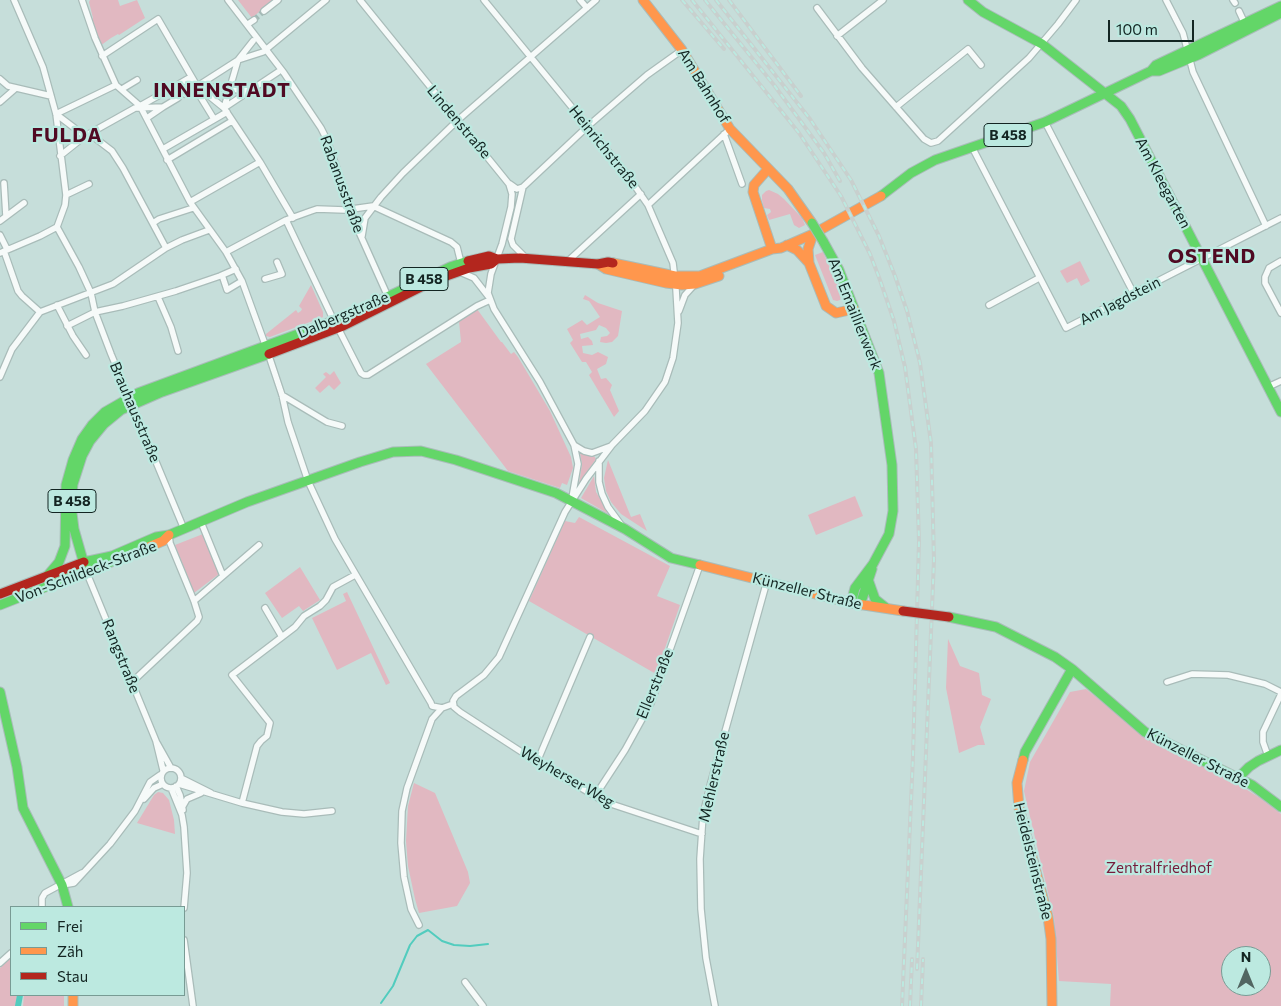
<!DOCTYPE html>
<meta charset="utf-8">
<style>
body{margin:0}
#map{position:relative;width:1281px;height:1006px;overflow:hidden;background:#c6deda;font-family:Commissioner,sans-serif}
canvas{display:block}
.legend{position:absolute;left:10px;top:906px;width:175px;height:90px;box-sizing:border-box;background:#bce9e0;border:1px solid #789b94;margin:0;padding:6px 9px;list-style:none;font-size:15px;color:#132522}
.legend li{display:flex;align-items:center;gap:10px;height:25px}
.legend b{width:25px;border:1px solid #789b94}
.north{position:absolute;left:1221px;top:946px;width:50px;height:50px;box-sizing:border-box;background:#bce9e0;border:1px solid #789b94;border-radius:50%;rotate:0deg;font-size:14px;font-weight:700;line-height:20px;text-align:center;color:#132522}
.north::after{content:'';display:block;margin:auto;width:18px;height:22px;background:#526662;clip-path:polygon(50% 0,100% 100%,50% 72%,0 100%)}
.scale{position:absolute;left:1108px;top:20px;width:86px;height:22px;box-sizing:border-box;border:2px solid #132522;border-top:0;padding-left:6px;font-size:15px;line-height:18px;white-space:nowrap;color:#132522;-webkit-text-stroke:4px #bce9e0;paint-order:stroke}
</style>
<div id="map">
<canvas width="1281" height="1006"></canvas>
<ul class="legend">
<li><b style="height:6px;background:#63d668"></b>Frei</li>
<li><b style="height:6px;background:#ff974d"></b>Zäh</li>
<li><b style="height:6px;background:#b3261e"></b>Stau</li>
</ul>
<div class="north">N</div>
<div class="scale">100 m</div>
</div>
<script>
const ctx = document.querySelector('canvas').getContext('2d');
ctx.lineJoin = 'round';
function fillPath(path, color) {
  ctx.fillStyle = color;
  ctx.fill(path, 'evenodd');
}
function toPath(rows) {
  const path = new Path2D();
  for (const r of rows) {
    if (r.length === 3) {
      path.moveTo(r[0] + r[2], r[1]);
      path.arc(r[0], r[1], r[2], 0, 2 * Math.PI);
      continue;
    }
    path.moveTo(r[0], r[1]);
    for (let i = 2; i < r.length; i += 2) path.lineTo(r[i], r[i + 1]);
  }
  return path;
}
function strokePath(path, color, width, dash) {
  ctx.strokeStyle = color;
  ctx.lineWidth = width;
  ctx.lineCap = dash ? 'butt' : 'round';
  ctx.setLineDash(dash || []);
  ctx.stroke(path);
}
function label(font, color, halo, rows, align = 'center') {
  ctx.font = font + ' Commissioner,sans-serif';
  ctx.lineWidth = 4.5;
  ctx.setLineDash([]);
  ctx.textBaseline = 'middle';
  ctx.strokeStyle = halo;
  ctx.fillStyle = color;
  for (const [text, x, y, turn = 0] of rows) {
    ctx.save();
    ctx.translate(x, y);
    ctx.rotate((+turn || 0) * Math.PI / 180);
    ctx.textAlign = isNaN(turn) ? turn : align;
    if (halo) ctx.strokeText(text, 0, 0);
    ctx.fillText(text, 0, 0);
    ctx.restore();
  }
}
fillPath(toPath([
 [90,0,118,0,120,6,137,0,145,18,119,35,118,34,111,38,100,46,92,19,93,18,89,2],
 [238,0,273,0,252,18],
 [769,190,778,194,784,199,802,218,805,225,799,228,794,225,790,214,769,220,767,215,771,212,770,209,764,208,762,200,762,195,766,191],
 [823,252,841,294,840,300,837,301,833,300,815,255],
 [1080,261,1090,281,1081,286,1077,278,1067,283,1060,271],
 [311,285,323,312,323,317,270,337,266,336,266,334,296,310,298,313,301,311,302,309,299,306],
 [585,295,598,303,622,311,618,336,612,342,606,343,600,342,601,337,607,336,610,333,606,328,599,325,596,330,580,334,581,339,588,337,592,341,593,345,582,346,583,353,592,355,598,352,608,357,606,364,597,369,601,379,606,378,612,385,610,390,619,411,614,417,589,375,592,372,586,362,582,362,570,343,573,340,567,329,582,320,587,325,600,317,589,301,583,299],
 [477,309,501,342,502,342,511,354,514,352,518,357,550,411,571,457,573,468,567,485,562,483,560,488,508,471,426,364,461,342,459,321],
 [334,371,341,383,334,390,329,385,320,393,315,388,326,377,323,374,326,372,330,375],
 [580,453,594,456,596,459,579,484,582,464],
 [608,460,631,517,640,514,647,531,621,514,611,502,606,491,604,478],
 [594,476,596,492,608,511,607,513,581,498],
 [855,496,863,516,816,535,808,515],
 [579,517,670,566,657,596,680,605,656,674,529,601,565,521,575,523],
 [203,534,219,574,194,593,175,545],
 [300,567,320,600,303,611,299,606,282,618,265,593],
 [347,592,390,683,386,685,371,653,337,670,312,618,346,601,343,594],
 [948,639,960,666,979,673,982,695,991,699,980,727,985,745,978,745,959,753,946,688],
 [1086,689,1147,738,1164,748,1212,768,1260,798,1281,814,1281,1006,1110,1006,1111,984,1059,981,1054,918,1024,791,1030,762,1070,692],
 [1231,956,1261,956,1261,986,1231,986],
 [414,783,435,793,468,872,470,883,457,906,419,913,415,899,408,866,406,841,408,806],
 [158,792,163,793,169,800,174,820,175,834,137,823,154,795],
 [11,957,11,995,17,995,16,1006,0,1006,0,968],
 [24,995,64,995,64,1006,23,1006]
]), '#e1b8c1');
strokePath(toPath([
 [381,1003,393,986,410,945,417,936,428,930,442,941,454,945,470,946,488,944]
]), '#52ccbe', 2);
strokePath(toPath([
 [18,1006,20,995]
]), '#52ccbe', 6);
strokePath(toPath([
 [254,20,264,11]
]), '#a2b9b5', 5.5, [5.5, 3]);
const street = toPath([
 [14,0,43,67,56,114,66,195,65,205,57,227],
 [82,0,95,38,116,85],
 [228,0,284,73,321,128,327,140,359,232,389,299],
 [360,0,509,184,512,194,511,207,502,244,491,274,488,293,494,309,540,382,574,445,578,464,572,498],
 [484,0,625,172,648,205,673,263,676,289,678,323,673,358,665,382,645,411,612,445,586,479,565,512,499,657,484,675,456,696,453,701,454,707,460,712,537,762,605,802,702,834],
 [580,0,587,8],
 [1166,0,1183,33,1193,72,1266,226],
 [1233,0,1235,3],
 [817,8,862,68,924,139,931,143,938,141,1029,58,1058,24,1076,0],
 [264,11,278,0],
 [1239,11,1245,24],
 [248,24,254,20],
 [837,36,883,0],
 [102,56,158,19,197,86,224,108,260,162,293,218],
 [0,79,8,86,51,96],
 [179,84,191,77],
 [116,85,140,106,190,202],
 [197,86,251,91],
 [195,88,214,119],
 [122,89,137,80],
 [185,94,238,60,263,52,326,0],
 [0,102,16,88],
 [140,106,172,88],
 [896,107,968,49,981,65],
 [224,108,238,60,253,41],
 [224,108,278,72],
 [56,114,85,136,95,138,112,151,123,168,166,248],
 [56,114,116,85],
 [147,118,163,107],
 [1045,122,1134,294],
 [724,134,742,184],
 [972,147,1066,328,1281,218],
 [163,149,227,112],
 [60,156,85,136,135,108,163,107,178,98],
 [167,160,232,121],
 [260,162,190,202,226,252,242,281,266,347,282,395,288,422,308,481,335,539,431,703,432,706,442,708,453,704],
 [4,183,6,216],
 [510,184,517,189,523,187,588,126,647,75,682,50],
 [523,187,511,239,513,245,525,257],
 [66,195,89,184],
 [648,205,730,129],
 [286,220,334,321],
 [0,221,24,203],
 [153,223,159,219,193,208],
 [57,227,79,267,91,293,95,312,111,354,184,529],
 [0,235,7,249],
 [362,236,365,218,381,197,403,173,458,120,596,0],
 [4,251,18,291,22,296,40,312],
 [226,252,286,220,311,211,317,209,345,210,373,206,451,242,457,247,461,263],
 [0,253,40,236,57,227],
 [568,261,641,194],
 [1281,261,1269,268,1265,277,1265,283,1281,313],
 [460,272,474,278,488,296],
 [222,275,227,290,242,281],
 [265,279,282,274,277,262],
 [158,297,171,327,178,351],
 [57,305,73,336,86,355],
 [989,305,1039,278],
 [679,311,685,295,695,284],
 [67,326,95,312,123,306,176,291,220,276,236,269],
 [338,328,361,373,364,375,368,375,477,306,490,300],
 [0,377,12,349,40,312,113,284,166,248,182,240,209,230],
 [1268,387,1281,381],
 [282,395,327,422,342,426],
 [574,445,584,451,592,453,611,446],
 [599,461,599,482,602,494,608,507,622,526],
 [201,522,223,576],
 [86,571,156,741,163,770],
 [194,601,259,545],
 [265,608,282,637],
 [1167,682,1192,674,1228,675,1265,684,1281,692],
 [131,683,197,621,199,617,194,601,170,543,169,535],
 [157,743,171,768],
 [1268,756,1263,742,1263,732,1281,694],
 [537,762,590,637],
 [171,778,10],
 [181,778,211,793],
 [179,784,242,803,282,812,304,814,332,811],
 [176,786,180,795,183,810],
 [171,788,182,815,184,827,187,873,184,908],
 [595,796,625,750,651,703,700,565],
 [144,799,154,788,163,784],
 [242,803,257,746,261,741,267,736,270,723,232,675,295,627,304,616,320,606,326,600,333,587,355,575],
 [183,806,187,799,201,793],
 [62,885,74,883,110,844,135,811,150,782,160,775],
 [42,907,42,898,45,893,82,873],
 [419,925,411,909,404,877,401,843,402,811,407,788,432,719,442,708],
 [184,940,193,1006],
 [0,963,11,953],
 [465,982,483,1006],
 [715,1006,706,958,701,909,700,859,703,815,711,782,767,581]
]);
const fast = toPath([
 [968,0,983,12,1042,44,1121,106,1130,119,1281,412],
 [1151,71,1159,71,1198,55,1281,13],
 [881,196,911,173,935,160,1045,122,1151,71,1156,65,1281,6],
 [823,241,839,270,879,373,892,465,893,511,889,534,873,564,855,588,851,603],
 [84,562,112,556,156,537,169,535,247,502,360,462,393,452,421,451,456,460,556,493,625,529,671,558,700,565],
 [86,571,125,557],
 [86,571,74,529,71,505,73,484,82,456,90,441,104,424,121,410,162,392,269,354],
 [48,575,59,562,65,546,66,485,73,460,82,439,92,425,105,412,138,393,347,316,450,267,468,261],
 [869,582,875,599,885,607],
 [0,605,86,571],
 [860,605,872,569],
 [949,617,996,627,1055,657,1072,669,1145,732,1252,785,1281,807],
 [0,692,17,767,23,808,62,885,68,907],
 [1023,760,1025,752,1072,669],
 [1238,778,1249,767,1258,761,1281,750]
]);
const slow = toPath([
 [643,0,682,50,730,129,788,189,812,223],
 [768,169,754,185,753,192,772,249],
 [813,234,808,249,809,263,826,306,836,313,854,309],
 [787,245,797,250,809,263],
 [613,263,675,276,700,276,772,249,781,248,813,234,881,196],
 [598,264,606,269,666,283,682,285,695,284,719,276],
 [144,549,163,541,169,535],
 [700,565,851,603,903,611],
 [1023,760,1017,783,1019,808,1048,917,1051,939,1052,1006],
 [73,995,73,1006]
]);
const jam = toPath([
 [468,261,489,256,497,259,520,258,598,264,608,262,613,263],
 [269,354,343,326,435,280,469,268,491,264,497,259],
 [0,594,84,562]
]);
strokePath(street, '#a9bcb9', 8);
strokePath(fast, '#a9bcb9', 11);
strokePath(slow, '#a9bcb9', 11);
strokePath(jam, '#a9bcb9', 11);
strokePath(street, '#f6faf9', 5.5);
strokePath(fast, '#63d668', 9);
strokePath(slow, '#ff974d', 9);
strokePath(jam, '#b3261e', 9);
const rail = toPath([
 [682,0,724,49],
 [692,0,799,133,841,196,870,254,880,280,894,321,905,367,916,449,919,541,913,756,902,1006],
 [705,0,774,85,824,153,840,181],
 [716,0,810,119,851,180,879,236,895,276,907,311,920,363,931,443,934,560,917,969],
 [729,0,801,96],
 [910,1006,912,959],
 [921,1006,923,959]
]);
strokePath(rail, '#c8d0ce', 4);
strokePath(rail, '#bce9e0', 2, [5.5]);
const fastBridge = toPath([
 [812,223,823,241]
]);
const jamBridge = toPath([
 [903,611,949,617]
]);
strokePath(fastBridge, '#a9bcb9', 11, []);
strokePath(jamBridge, '#a9bcb9', 11, []);
strokePath(fastBridge, '#63d668', 9);
strokePath(jamBridge, '#b3261e', 9);
for (const [x, y, w] of [
 [1008,135,48],
 [424,279,48],
 [72,501,48]
]) {
  const box = new Path2D();
  box.roundRect(x - w / 2, y - 11.5, w, 23, 4);
  ctx.fillStyle = '#bce9e0';
  ctx.fill(box);
  strokePath(box, '#132522', 1);
}
label('bold 14px', '#132522', null, [
 ["B 458",1008,135],
 ["B 458",424,279],
 ["B 458",72,501]
]);
label('15px', '#132522', '#bce9e0', [
 ["Am Bahnhof",704,86,58],
 ["Lindenstraße",459,122,50],
 ["Heinrichstraße",604,147,51],
 ["Am Kleegarten",1163,183,62],
 ["Rabanusstraße",342,184,70],
 ["Am Jagdstein",1120,301,-27],
 ["Am Emaillierwerk",855,314,68],
 ["Dalbergstraße",343,315,-23],
 ["Brauhausstraße",135,412,67],
 ["Von-Schildeck-Straße",86,572,-21],
 ["Künzeller Straße",807,591,14],
 ["Rangstraße",121,656,68],
 ["Ellerstraße",655,684,-68],
 ["Künzeller Straße",1198,758,27],
 ["Weyherser Weg",567,777,30],
 ["Mehlerstraße",714,777,-77],
 ["Heidelsteinstraße",1033,861,76]
]);
label('15px', '#761b3a', '#bce9e0', [
 ["Zentralfriedhof",1159,868]
]);
ctx.letterSpacing = '1px';
label('bold 20px', '#500b23', '#bce9e0', [
 ["INNENSTADT",222,90],
 ["FULDA",67,135],
 ["OSTEND",1212,256]
]);
ctx.letterSpacing = '0px';
</script>
